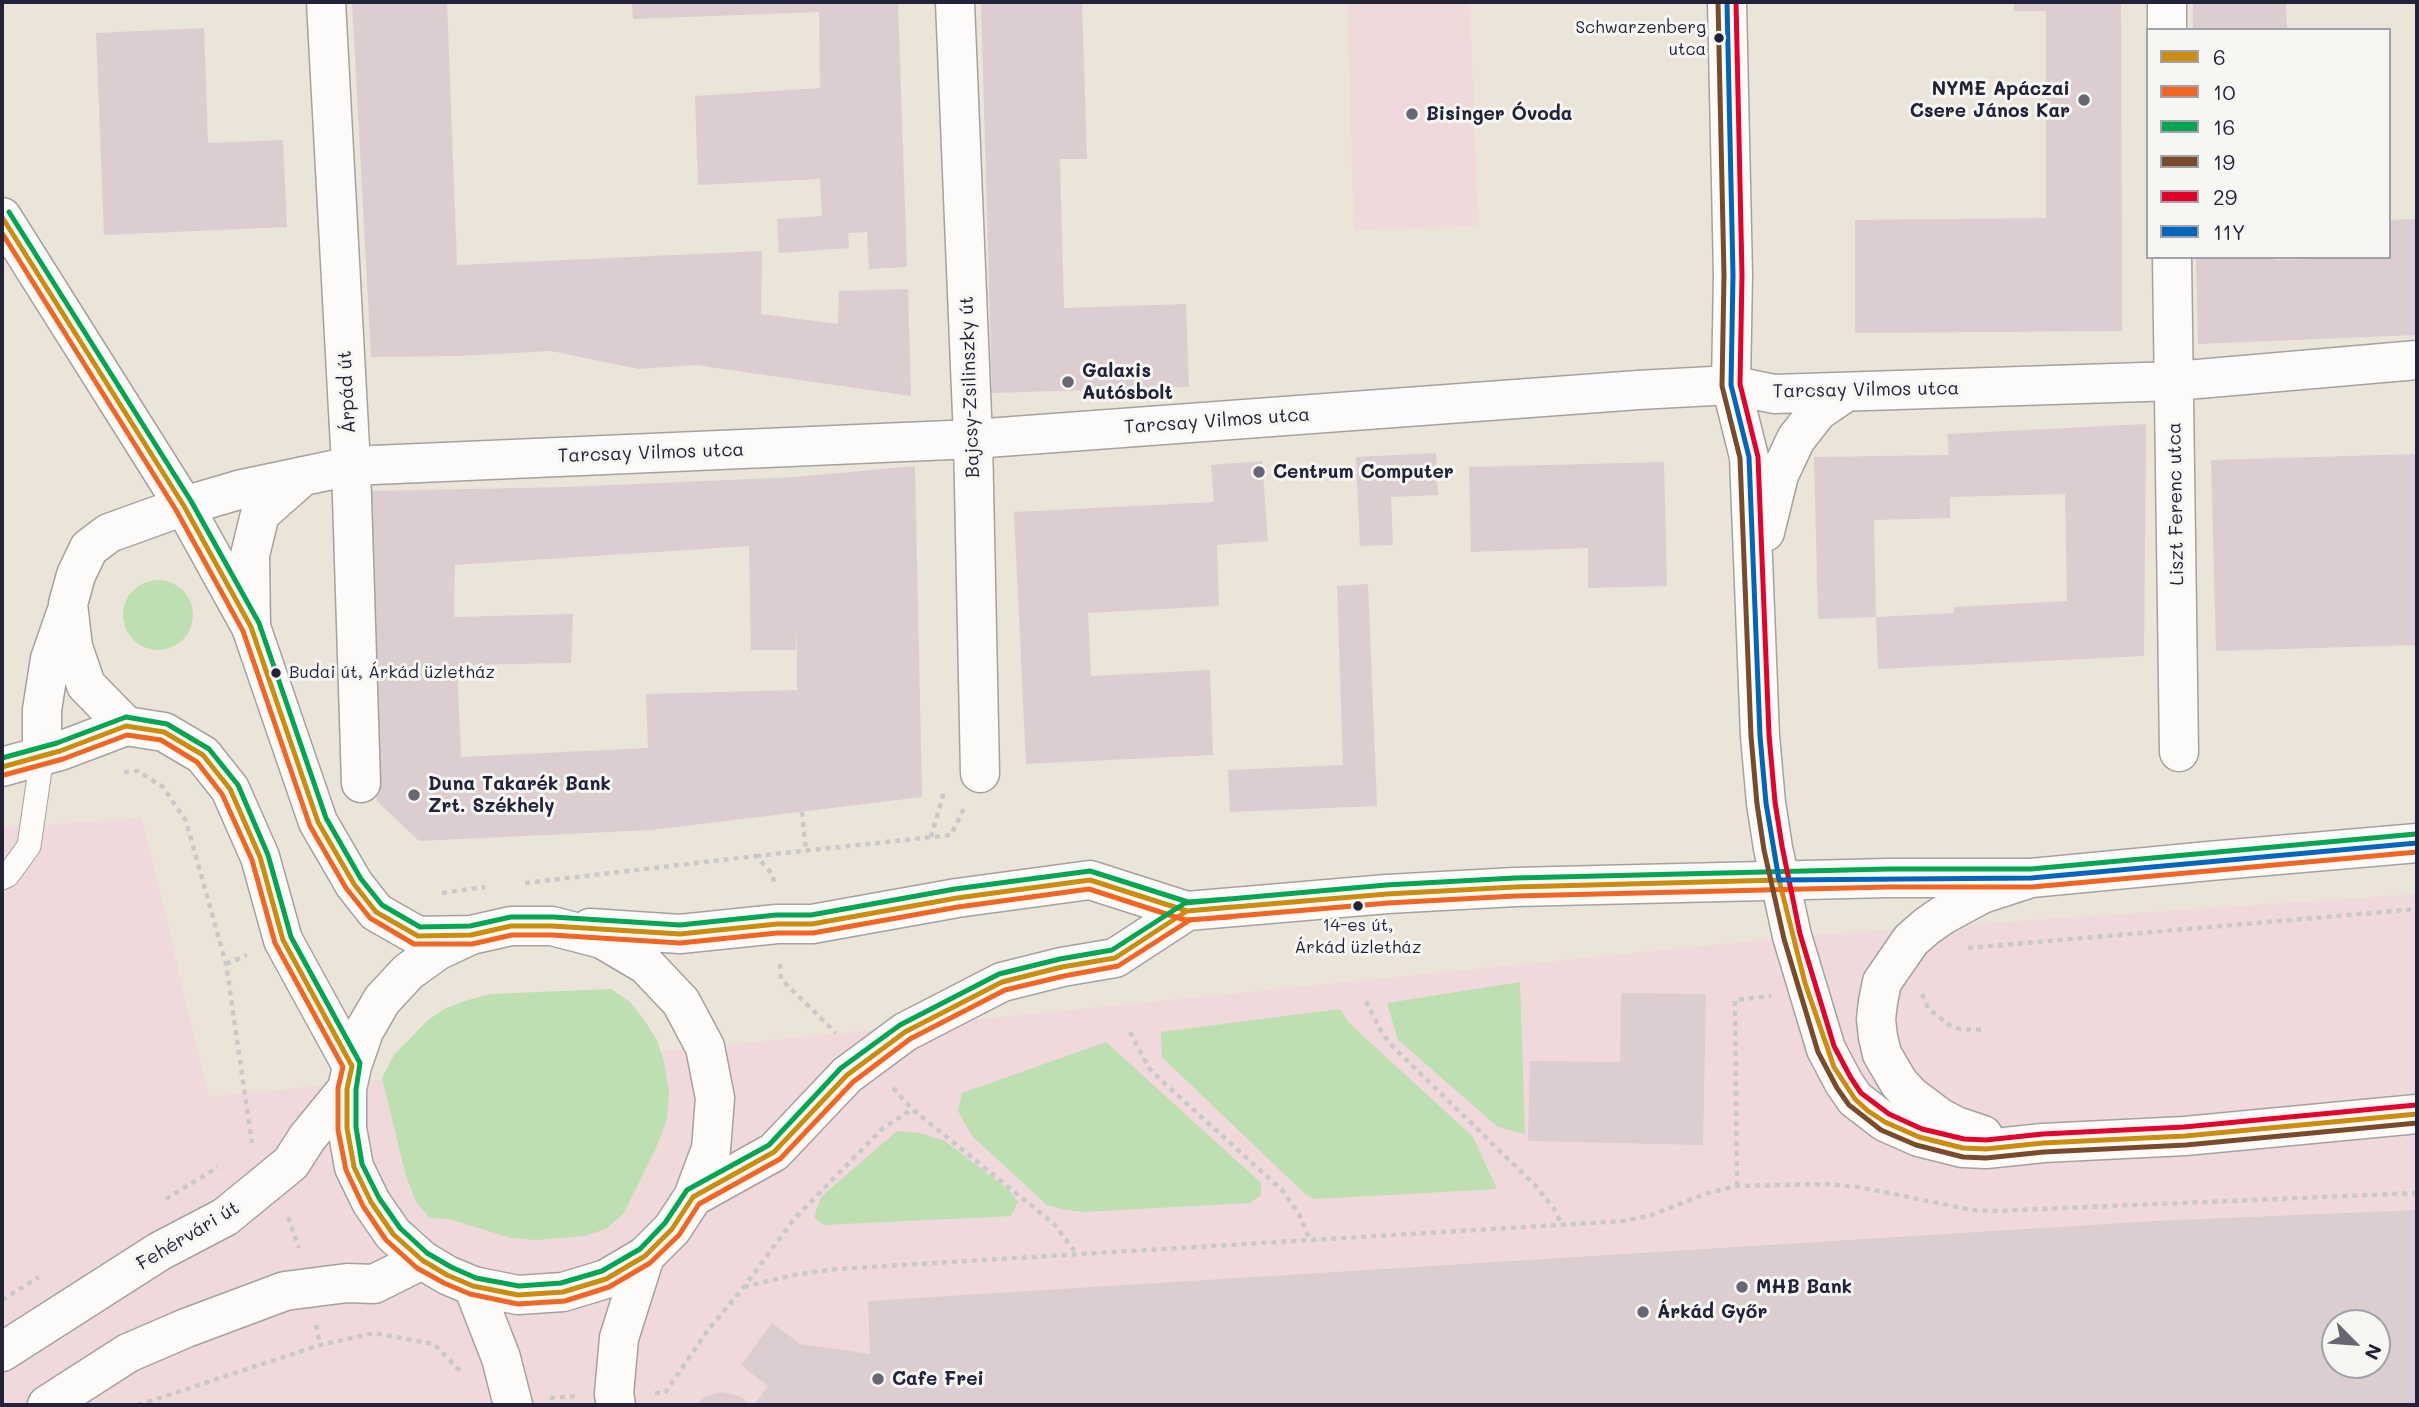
<!DOCTYPE html>
<meta charset="utf-8">
<style>
body{margin:0}
#map{position:relative;width:2419px;height:1407px;overflow:hidden;background:#ebe5d9;font-family:Mali,sans-serif}
canvas{display:block}
.frame{position:absolute;inset:0;border:4px solid #22223b;pointer-events:none}
.legend{position:absolute;left:2146px;top:28px;width:245px;height:231px;box-sizing:border-box;background:#f6f6f2;border:2px solid #a1a1a9;margin:0;padding:9px 12px;list-style:none;font-size:21px;color:#22223b}
.legend li{display:flex;align-items:center;gap:14px;height:35px}
.legend b{width:35px;border:2px solid #a1a1a9}
.north{position:absolute;left:2321px;top:1309px;width:70px;height:70px;box-sizing:border-box;background:#f6f6f2;border:2px solid #a1a1a9;border-radius:50%;rotate:115deg;font-size:19px;font-weight:700;line-height:28px;text-align:center;color:#22223b}
.north::after{content:'';display:block;margin:auto;width:24px;height:32px;background:#686672;clip-path:polygon(50% 0,100% 100%,50% 72%,0 100%)}
</style>
<div id="map">
<canvas width="2419" height="1407"></canvas>
<div class="frame"></div>
<ul class="legend">
<li><b style="height:9px;background:#cc8c0c"></b>6</li>
<li><b style="height:9px;background:#f26522"></b>10</li>
<li><b style="height:9px;background:#00a651"></b>16</li>
<li><b style="height:9px;background:#7a4b2a"></b>19</li>
<li><b style="height:9px;background:#e4002b"></b>29</li>
<li><b style="height:9px;background:#0065bd"></b>11Y</li>
</ul>
<div class="north">N</div>
</div>
<script>
const ctx = document.querySelector('canvas').getContext('2d');
ctx.lineJoin = 'round';
function fillPath(path, color) {
  ctx.fillStyle = color;
  ctx.fill(path, 'evenodd');
}
function toPath(rows) {
  const path = new Path2D();
  for (const r of rows) {
    if (r.length === 3) {
      path.moveTo(r[0] + r[2], r[1]);
      path.arc(r[0], r[1], r[2], 0, 2 * Math.PI);
      continue;
    }
    path.moveTo(r[0], r[1]);
    for (let i = 2; i < r.length; i += 2) path.lineTo(r[i], r[i + 1]);
  }
  return path;
}
function strokePath(path, color, width, dash) {
  ctx.strokeStyle = color;
  ctx.lineWidth = width;
  ctx.lineCap = dash ? 'butt' : 'round';
  ctx.setLineDash(dash || []);
  ctx.stroke(path);
}
function label(font, color, halo, rows, align = 'center') {
  ctx.font = font + ' Mali,sans-serif';
  ctx.lineWidth = 6;
  ctx.setLineDash([]);
  ctx.textBaseline = 'middle';
  ctx.strokeStyle = halo;
  ctx.fillStyle = color;
  for (const [text, x, y, turn = 0] of rows) {
    ctx.save();
    ctx.translate(x, y);
    ctx.rotate((+turn || 0) * Math.PI / 180);
    ctx.textAlign = isNaN(turn) ? turn : align;
    if (halo) ctx.strokeText(text, 0, 0);
    ctx.fillText(text, 0, 0);
    ctx.restore();
  }
}
fillPath(toPath([
 [1347,2,1470,2,1478,226,1354,230],
 [142,818,209,1097,1812,935,2417,894,2417,1405,2,1405,2,828],
 [2335,1323,2377,1323,2377,1365,2335,1365]
]), '#f0d9da');
fillPath(toPath([
 [158,615,35],
 [1520,982,1525,1134,1498,1127,1398,1040,1387,1003],
 [611,989,629,1001,643,1018,657,1040,664,1062,669,1092,667,1119,657,1146,624,1213,606,1229,584,1236,536,1240,511,1238,449,1219,430,1218,416,1202,406,1176,382,1078,394,1055,428,1020,446,1008,468,1000,490,994],
 [1340,1009,1349,1023,1473,1137,1497,1189,1315,1199,1305,1194,1162,1057,1161,1032],
 [1106,1042,1261,1183,1261,1195,1250,1203,1082,1212,1061,1209,1047,1205,972,1136,958,1111,962,1093],
 [897,1131,920,1133,945,1141,1010,1191,1018,1202,1011,1216,824,1225,814,1217,821,1197]
]), '#bddfb2');
fillPath(toPath([
 [352,2,447,2,457,265,762,251,761,314,838,324,839,291,908,289,911,396,696,365,639,369,551,351,457,356,371,357],
 [632,2,898,2,907,267,869,269,867,232,848,233,849,248,779,253,777,219,822,216,820,179,698,185,695,96,820,88,819,12,633,19],
 [981,2,1082,2,1087,159,1060,159,1064,308,1186,304,1189,387,992,393],
 [2014,2,2121,2,2122,331,1855,333,1855,220,2046,218,2046,11,2014,11],
 [2193,2,2286,2,2287,30,2193,30],
 [204,28,208,143,283,140,287,227,104,235,96,33],
 [2417,219,2417,335,2198,344,2196,257,2275,257,2275,260,2389,257,2389,220],
 [2146,424,2144,656,1878,669,1876,617,1818,619,1814,457,1949,455,1947,434],
 [2065,494,2067,601,1954,607,1954,613,1876,617,1874,520,1950,518,1950,497],
 [1436,453,1438,495,1391,497,1393,545,1360,546,1356,457],
 [2417,454,2417,645,2216,651,2211,460],
 [1262,461,1268,541,1217,545,1219,606,1088,613,1091,676,1210,670,1213,755,1026,764,1014,512,1214,502,1211,465],
 [1664,462,1667,586,1588,588,1588,548,1471,552,1469,467],
 [915,466,922,797,652,830,419,841,377,801,369,491,568,487,795,477],
 [749,546,751,650,796,650,797,630,797,690,646,694,648,748,461,757,457,665,571,663,573,614,454,617,455,565],
 [1368,584,1377,806,1230,812,1228,770,1343,765,1337,586],
 [1621,993,1706,994,1703,1145,1528,1141,1530,1061,1620,1062],
 [2417,1210,2417,1405,754,1405,768,1386,741,1365,772,1323,800,1344,870,1354,868,1301,2155,1221],
 [2335,1323,2377,1323,2377,1365,2335,1365],
 [722,1392,740,1396,751,1405,696,1405,706,1396]
]), '#dbcdd0');
const service = toPath([
 [2,878,8,875,29,846,42,756]
]);
const minor = toPath([
 [326,2,351,466,361,783],
 [955,2,973,439,980,773],
 [1727,2,1733,275,1731,385,1749,457,1760,736,1766,803,1773,848,1792,936,1826,1049,1844,1083,1855,1099,1885,1122,1919,1137,1963,1148,1986,1149,2043,1143,2185,1136,2417,1114],
 [2167,2,2167,30],
 [2172,257,2179,752],
 [1765,532,1779,475,1796,439,1818,411,1846,392],
 [251,627,250,555,260,514,303,476],
 [126,726,86,685,73,647,68,604,76,575,89,548,109,533,184,506,242,489,351,466,973,439,1638,390,1731,385,1774,394,2175,381,2417,360],
 [42,756,42,710,50,659,66,613],
 [1983,1135,1956,1126,1939,1117,1911,1096,1899,1083,1882,1054,1878,1037,1876,1019,1878,1002,1882,982,1911,940,1927,926,1943,915,1982,894,2025,880],
 [473,1286,501,1358,513,1405],
 [616,1405,614,1394,619,1338,645,1256]
]);
const primary = toPath([
 [2,217,184,506,251,627,318,822,354,884,376,912,418,936,471,935,511,926,552,926,602,939,646,965,681,1002,705,1047,715,1098,711,1149,693,1197,672,1229,645,1256,606,1279,563,1292,518,1295,473,1286,447,1275,422,1260,393,1234,371,1202,354,1167,347,1128,347,1089,352,1066,364,1031,382,1000,408,972,437,951,471,935],
 [2,767,60,751,126,726,164,732,203,755,230,789,260,857,283,940,352,1066],
 [590,928,680,934,777,924,812,924,957,898,1090,880,1187,911,1387,894,1515,887,1888,878,2031,878,2209,861,2417,843],
 [693,1197,774,1152,847,1075,905,1032,1002,982,1062,967,1115,958,1187,911],
 [2,1352,160,1251,225,1217,291,1163,307,1138,347,1089],
 [47,1405,128,1353,186,1328,285,1291,347,1283,374,1284,422,1260]
]);
strokePath(service, '#a5a19e', 25);
strokePath(minor, '#a5a19e', 41);
strokePath(primary, '#a5a19e', 41);
strokePath(toPath([
 [124,772,138,771,163,787,186,821,226,964,252,1143],
 [802,812,806,851],
 [931,837,944,792],
 [756,856,951,835,964,808],
 [525,883,756,856,773,875,774,885],
 [442,893,485,887],
 [1968,948,2417,909],
 [226,964,247,955],
 [780,964,781,979,836,1033],
 [1922,994,1928,1008,1949,1025,1960,1029,1986,1030],
 [1366,1001,1382,1033,1395,1049,1535,1185,1554,1209,1562,1225],
 [1130,1032,1149,1068,1163,1082,1282,1190,1299,1214,1310,1240],
 [893,1088,912,1109,1053,1223,1077,1254],
 [1737,1186,1735,1000,1771,996],
 [166,1199,218,1167],
 [288,1217,299,1248],
 [744,1287,793,1275,836,1269,1623,1221,1649,1216,1708,1193,1737,1186,1827,1184,1859,1187,1972,1210,1994,1211,2417,1193],
 [2,1300,39,1277],
 [316,1325,320,1345],
 [655,1393,665,1393,708,1330,744,1287,794,1219,882,1129,912,1109],
 [550,1398,576,1396],
 [138,1405,320,1345,374,1333,434,1344,461,1372]
]), '#cac8c8', 4.5, [5, 5]);
strokePath(service, '#fcfbf9', 23);
strokePath(minor, '#fcfbf9', 38);
strokePath(primary, '#fcfbf9', 38);
strokePath(toPath([
 [2,217,184,506,251,627,318,822,354,884,376,912,418,936,471,935,511,926,552,926,680,934,777,924,812,924,957,898,1090,880,1187,911,1232,907],
 [2,767,60,751,126,726,164,732,203,755,230,789,260,857,283,940,352,1066,347,1089,347,1128,354,1167,371,1202,393,1234,422,1260,447,1275,473,1286,518,1295,563,1292,606,1279,645,1256,672,1229,693,1197,774,1152,847,1075,905,1032,1002,982,1062,967,1115,958,1187,911,1387,894,1515,887,1779,880],
 [1779,880,1805,983,1834,1067,1855,1099,1868,1111,1885,1122,1919,1137,1963,1148,1986,1149,2043,1143,2185,1136,2417,1114]
]), '#cc8c0c', 5);
strokePath(toPath([
 [2,233,176,510,243,631,310,826,346,888,370,918,414,944,472,944,512,935,552,935,680,943,777,933,813,933,958,907,1089,889,1185,920,1231,917],
 [4,775,63,759,127,735,161,740,197,762,222,794,252,860,275,943,343,1067,338,1088,338,1130,346,1170,363,1206,386,1240,417,1268,444,1283,470,1294,518,1304,565,1301,609,1287,650,1263,679,1235,699,1204,780,1159,853,1082,910,1039,1005,990,1064,976,1118,966,1190,920,1388,903,1515,896,1888,887,2032,887,2417,852]
]), '#f26522', 5);
strokePath(toPath([
 [9,212,191,501,259,623,326,818,361,879,382,905,420,927,470,926,511,917,553,917,680,925,776,915,811,915,955,889,1090,871,1188,902,1229,899],
 [2,758,57,743,126,717,167,724,209,749,238,785,268,855,291,937,360,1063,356,1090,356,1127,362,1164,379,1198,400,1228,427,1253,451,1267,476,1278,519,1286,561,1283,602,1271,640,1249,665,1223,687,1190,769,1145,841,1068,900,1025,999,974,1060,959,1112,950,1185,903,1386,885,1515,878,1888,869,2031,869,2416,834]
]), '#00a651', 5);
strokePath(toPath([
 [1718,2,1724,275,1722,386,1740,458,1751,736,1757,804,1764,850,1784,939,1818,1052,1837,1088,1849,1105,1881,1130,1916,1145,1963,1157,1986,1158,2044,1152,2186,1145,2417,1123]
]), '#7a4b2a', 5);
strokePath(toPath([
 [1736,2,1742,275,1740,384,1758,457,1769,735,1775,802,1782,846,1800,934,1834,1046,1851,1078,1861,1093,1889,1114,1922,1129,1964,1139,1986,1140,2043,1134,2184,1127,2416,1105]
]), '#e4002b', 5);
strokePath(toPath([
 [1727,2,1733,275,1731,385,1749,457,1760,736,1766,803,1779,880],
 [1779,880,2031,878,2417,843]
]), '#0065bd', 5);
for (const [x, y, r, color] of [
 [1719,38,6,"#22223b"],
 [2084,100,7,"#686672"],
 [1412,114,7,"#686672"],
 [1068,382,7,"#686672"],
 [1259,472,7,"#686672"],
 [276,673,6,"#22223b"],
 [414,795,7,"#686672"],
 [1358,906,6,"#22223b"],
 [1742,1287,7,"#686672"],
 [1643,1312,7,"#686672"],
 [878,1379,7,"#686672"]
]) {
  const dot = new Path2D();
  dot.arc(x, y, r, 0, 2 * Math.PI);
  ctx.fillStyle = color;
  ctx.fill(dot);
  strokePath(dot, '#f6f6f2', 2.5);
}
label('17px', '#22223b', '#f6f6f2', [
 ["Schwarzenberg",1706,28],
 ["utca",1706,50],
 ["Budai út, Árkád üzletház",289,673,"left"],
 ["14-es út,",1358,926,"center"],
 ["Árkád üzletház",1358,948,"center"]
], 'right');
label('bold 19px', '#22223b', '#f6f6f2', [
 ["NYME Apáczai",2070,89,"right"],
 ["Csere János Kar",2070,111,"right"],
 ["Bisinger Óvoda",1426,114],
 ["Galaxis",1082,371],
 ["Autósbolt",1082,393],
 ["Centrum Computer",1273,472],
 ["Duna Takarék Bank",428,784],
 ["Zrt. Székhely",428,806],
 ["MHB Bank",1756,1287],
 ["Árkád Győr",1657,1312],
 ["Cafe Frei",892,1379]
], 'left');
label('19px', '#22223b', '#f6f6f2', [
 ["Bajcsy-Zsilinszky út",970,387,-92],
 ["Tarcsay Vilmos utca",1866,390,-1],
 ["Árpád út",347,392,-93],
 ["Tarcsay Vilmos utca",1217,421,-4],
 ["Tarcsay Vilmos utca",651,453,-2],
 ["Liszt Ferenc utca",2176,504,-91],
 ["Fehérvári út",188,1236,-31]
]);
</script>
